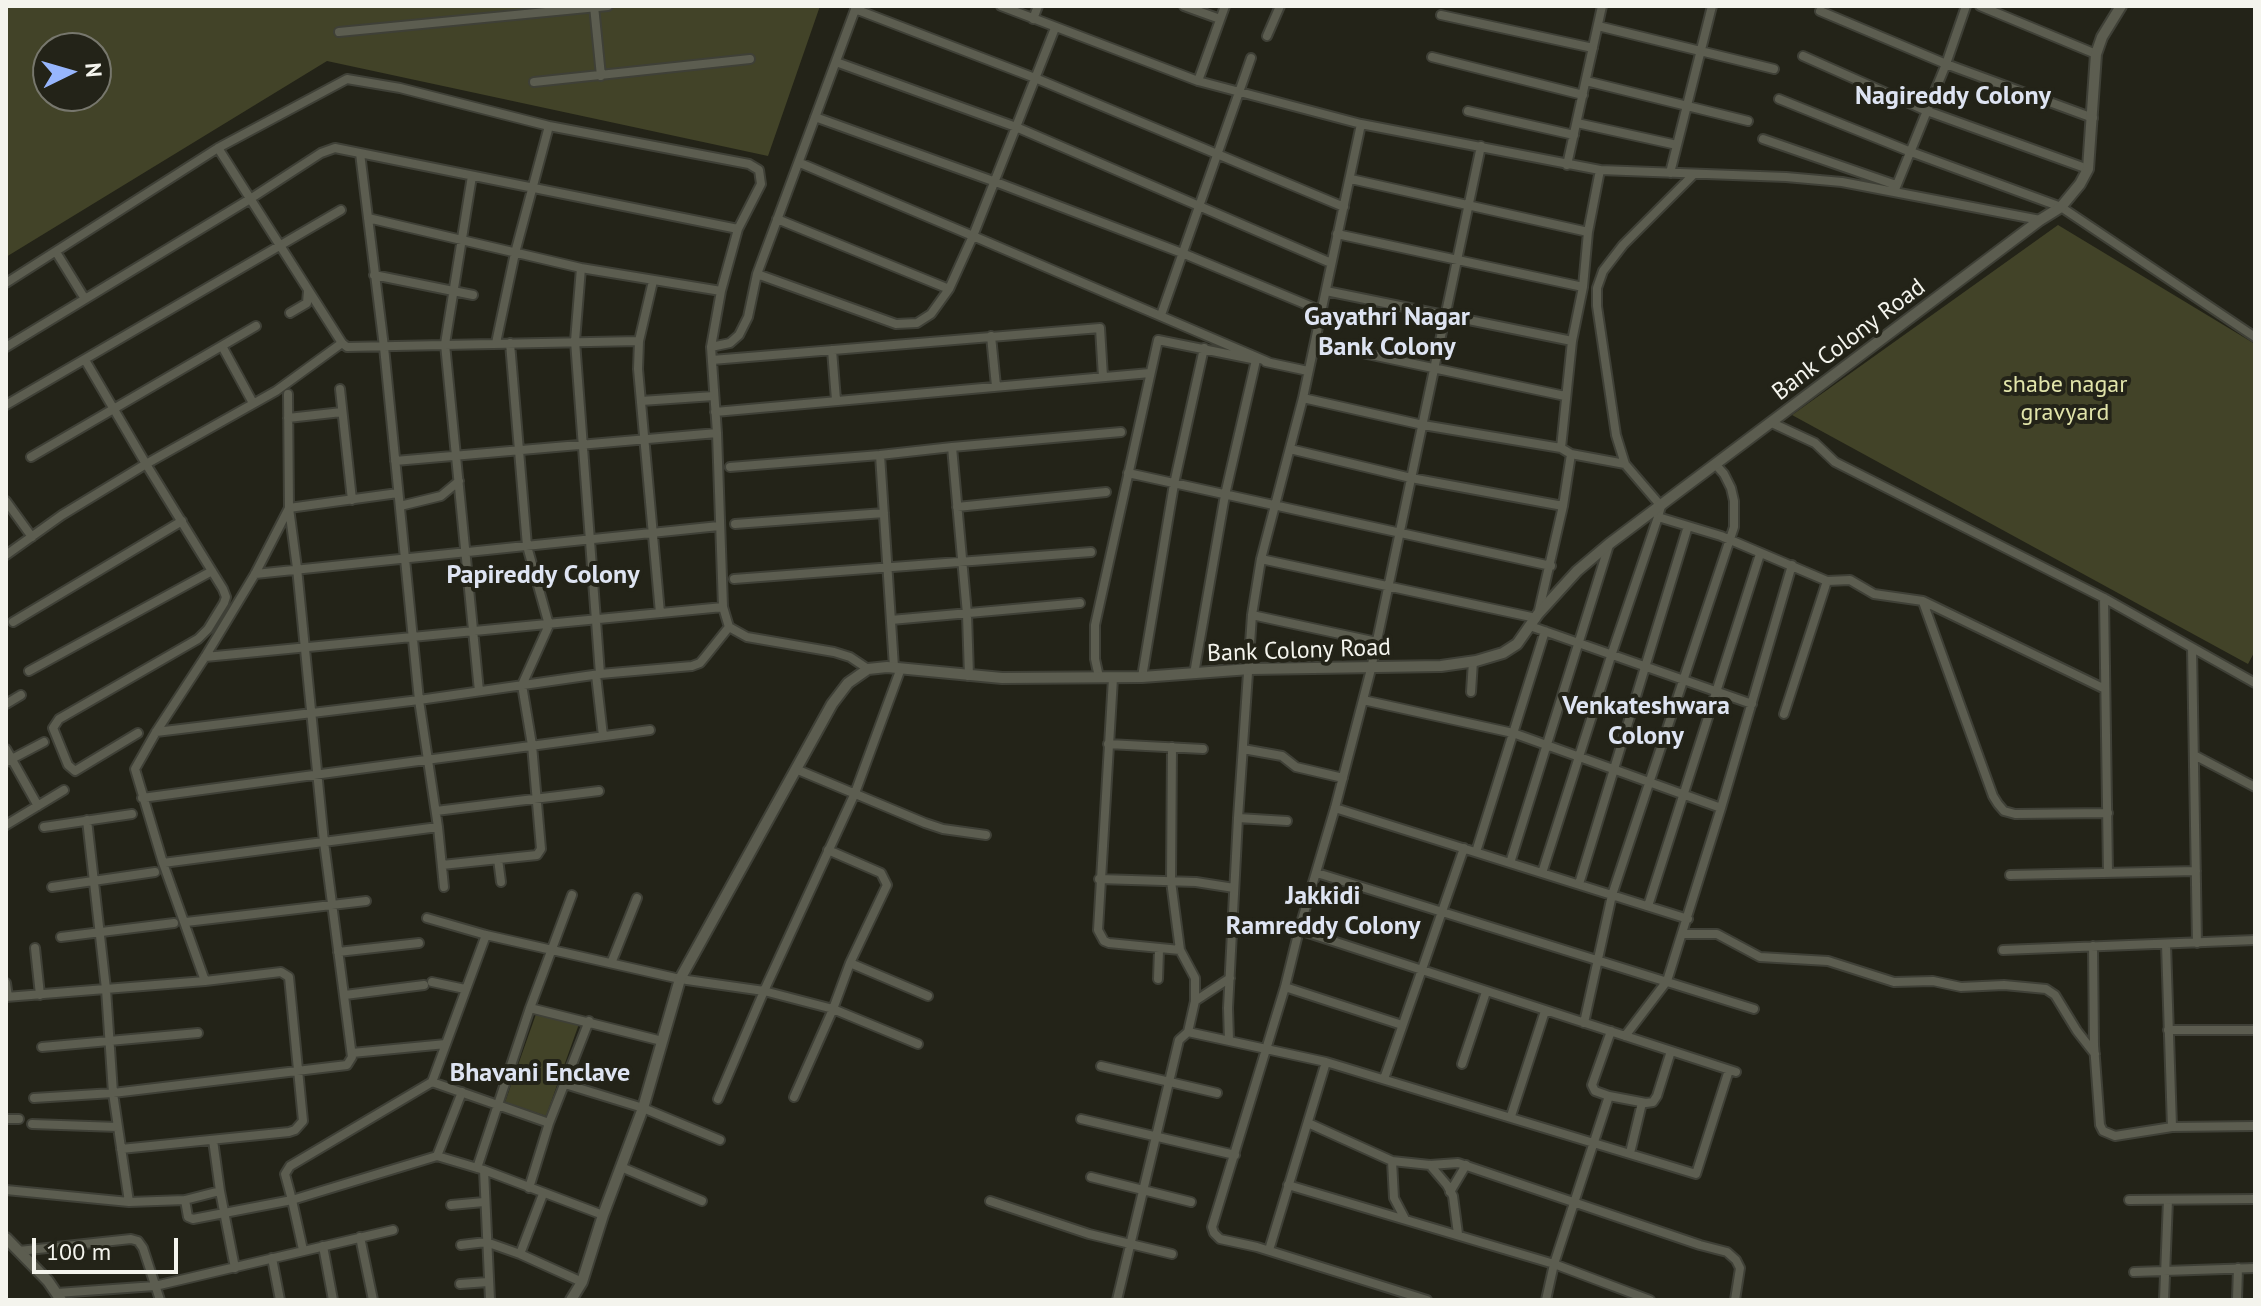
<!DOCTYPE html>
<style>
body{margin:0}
#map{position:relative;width:2261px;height:1306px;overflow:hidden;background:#232318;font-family:"PT Sans",sans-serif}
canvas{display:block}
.frame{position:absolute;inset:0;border:8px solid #f4f4ed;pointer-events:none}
.north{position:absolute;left:32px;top:32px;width:80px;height:80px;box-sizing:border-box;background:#232318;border:2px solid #77776d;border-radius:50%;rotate:85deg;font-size:22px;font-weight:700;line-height:32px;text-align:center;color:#f4f4ed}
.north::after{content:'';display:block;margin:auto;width:28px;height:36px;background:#97b6fd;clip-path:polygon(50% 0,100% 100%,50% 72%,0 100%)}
.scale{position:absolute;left:32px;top:1238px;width:146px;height:36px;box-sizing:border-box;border:4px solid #f4f4ed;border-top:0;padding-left:10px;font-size:24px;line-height:28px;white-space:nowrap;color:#f4f4ed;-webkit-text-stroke:6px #232318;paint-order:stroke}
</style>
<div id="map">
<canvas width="2261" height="1306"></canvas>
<div class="frame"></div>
<div class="north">N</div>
<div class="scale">100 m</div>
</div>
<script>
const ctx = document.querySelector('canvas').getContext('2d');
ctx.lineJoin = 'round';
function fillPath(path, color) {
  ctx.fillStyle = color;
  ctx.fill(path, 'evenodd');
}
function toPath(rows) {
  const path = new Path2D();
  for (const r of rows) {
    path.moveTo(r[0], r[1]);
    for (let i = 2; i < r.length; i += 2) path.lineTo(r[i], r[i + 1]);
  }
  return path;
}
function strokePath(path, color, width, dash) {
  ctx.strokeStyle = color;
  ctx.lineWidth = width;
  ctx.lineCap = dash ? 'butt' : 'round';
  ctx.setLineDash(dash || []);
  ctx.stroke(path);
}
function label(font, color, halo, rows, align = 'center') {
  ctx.font = font + ' "PT Sans",sans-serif';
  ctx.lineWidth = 8;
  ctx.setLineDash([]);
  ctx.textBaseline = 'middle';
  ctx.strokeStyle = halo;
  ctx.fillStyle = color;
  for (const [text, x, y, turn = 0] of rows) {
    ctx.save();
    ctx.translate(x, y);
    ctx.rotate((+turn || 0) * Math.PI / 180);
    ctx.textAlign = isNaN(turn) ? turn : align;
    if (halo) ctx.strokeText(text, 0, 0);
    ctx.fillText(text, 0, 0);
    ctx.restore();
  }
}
fillPath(toPath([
 [6,6,820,6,768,156,327,61,6,257],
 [48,48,96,48,96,96,48,96],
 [2058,225,2255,344,2255,651,2248,664,1792,415],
 [536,1014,579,1024,546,1116,505,1102]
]), '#424328');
const minor = toPath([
 [594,6,601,76],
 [1001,6,1198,81,1361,124,1600,170,1786,177,1842,182,2040,220],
 [1184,6,1220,19],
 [1980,6,2096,54],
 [855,9,1035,78,1344,207],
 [1820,11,1946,64,2093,118],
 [1441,15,1593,48],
 [1033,19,1038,6],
 [1598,26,1774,69],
 [339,32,608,6],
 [1267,36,1280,6],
 [1803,56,1927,111,2088,169],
 [1432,57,1583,95],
 [836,62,1016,127,1331,263],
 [1198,81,1225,6],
 [1586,81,1748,121],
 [534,82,750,59],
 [1779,99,1911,152,2061,207,2255,337],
 [1468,111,1574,135],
 [815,117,993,181,1182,253,1322,311],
 [1577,123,1677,145],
 [1763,139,1896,185],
 [218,148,342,343,347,347,639,341],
 [360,153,384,347,419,700,438,827,444,887],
 [800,163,973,236,1055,28],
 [1567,165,1602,6],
 [1670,173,1712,6],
 [1694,174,1623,245,1603,271,1597,288,1597,306,1616,435,1625,464,1661,506,1658,517,1721,536,1827,581,1850,580,1874,594,1923,601,2105,689],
 [472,176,445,344,479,691],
 [1351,179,1588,232],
 [1894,192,1946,64,1966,6],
 [368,218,581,268,721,291],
 [777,219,949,289],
 [1337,234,1583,287],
 [56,252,85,299],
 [581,268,575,341,600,674],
 [757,274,896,324,917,323,931,314,949,289,973,236,1268,362],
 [374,275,473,295],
 [653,281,639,341,638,369,660,613],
 [6,283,218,148,347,79,400,88,549,126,749,164,759,170,761,184,738,229,721,291,711,347,717,433,723,607,729,627,747,637,834,652,850,657,868,669],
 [1326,291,1572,341],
 [290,313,307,303,308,291],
 [1161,315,1251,58],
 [991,336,996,386],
 [496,343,515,253,549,126],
 [1315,343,1565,396],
 [222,346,253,403],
 [6,347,250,199,321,153,335,148,738,229],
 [711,347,730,343,739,335,748,317,757,274,856,7],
 [832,350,836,400],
 [712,360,1100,328,1103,377],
 [1266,362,1308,371],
 [340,389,352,500],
 [1303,398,1423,425,1561,448,1571,454,1625,464],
 [641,401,714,396],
 [6,405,341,210],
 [715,412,1150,373],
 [288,418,342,412],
 [1772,423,1815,443,1835,462,2104,598,2255,683],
 [952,447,1121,432],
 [1561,448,1572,341,1583,287,1588,232,1600,170],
 [1290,449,1411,478,1563,506],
 [31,457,256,326],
 [395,461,717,433],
 [730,467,880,455],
 [1128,473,1551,566],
 [6,501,32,537],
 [400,506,441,496,459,481],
 [957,507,1106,492],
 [289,508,398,493],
 [735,524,884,513],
 [6,555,62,515,146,464,85,360],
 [1261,559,1536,618],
 [255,574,719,526],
 [734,579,1091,552],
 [2104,598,2108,873],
 [1923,602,1993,796,1998,804,2004,811,2015,814,2108,813],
 [1539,610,1563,506,1571,454],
 [1252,615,1377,642],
 [891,620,1080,603],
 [13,622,182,521],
 [1530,626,1752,704],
 [2192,648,2197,943],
 [205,657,723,607],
 [894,667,880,455,952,447,967,614,969,676],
 [29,671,212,571],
 [1194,674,1225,495,1256,360],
 [596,675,603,736],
 [1099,677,1095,659,1095,625,1158,340,1252,359],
 [1142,677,1174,484,1204,348],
 [1113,678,1098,930,1104,941,1109,943,1180,950],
 [1471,692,1473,661],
 [1363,700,1513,733,1721,808],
 [6,704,21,695],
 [1784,714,1827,581],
 [156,732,419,700,600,674,692,666,700,663,705,657,729,627],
 [138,733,75,771,68,765,53,728,59,719,198,639,208,629,224,603,226,597,223,589,146,464,276,391,342,343],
 [1108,744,1203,749],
 [1172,747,1171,881,1180,950,1195,978,1195,1001,1188,1032],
 [6,749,38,806],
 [1243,749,1282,756,1296,767,1343,778],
 [2194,755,2255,787],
 [6,762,44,742],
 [798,770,925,823,943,829,986,835],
 [142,798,650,730],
 [1335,808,1688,919],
 [436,811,599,791],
 [1238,818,1287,821],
 [87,820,106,989,113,1093,129,1202,185,1200,220,1191,213,1140],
 [6,825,64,790],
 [44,827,132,814],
 [1476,852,1545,631],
 [498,859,501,882],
 [163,863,438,827],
 [1510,863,1609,545],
 [442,865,537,855,541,849,532,745,522,685,549,625,527,546,510,343],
 [1317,873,1754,1009],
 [1542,873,1612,653,1658,517],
 [2010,875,2196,871],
 [1099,879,1196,882,1234,888],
 [1579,884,1688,526],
 [52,887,155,872],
 [1648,906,1760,554],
 [427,918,486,935,680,979,764,991,833,1009,850,963,887,885,881,873,828,850],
 [186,922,366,901],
 [1299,930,1736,1072],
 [1683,934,1717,934,1760,957,1828,961,1894,982,1933,981,1961,987,2004,985,2046,989,2055,995,2077,1031,2095,1054],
 [486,935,432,1082,290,1166,285,1174,292,1200,437,1156,484,1170,603,1215],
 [61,937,174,923],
 [2166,944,2172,1127],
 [2093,946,2094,1045,2100,1125,2103,1131,2115,1136,2172,1127,2255,1126],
 [35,948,40,995],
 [2003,950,2255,940],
 [338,952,419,943],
 [612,961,637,898],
 [850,963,928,996],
 [1158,979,1159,950],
 [432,982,465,989],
 [6,983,8,997],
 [1285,987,1402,1025],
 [345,995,424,985],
 [6,997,205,981,163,863,135,769,156,732,205,657,255,574,289,508],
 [1195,1001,1230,978],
 [530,1008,662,1041],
 [1584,1023,1612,895,1734,527,1734,501,1731,488,1724,474,1716,465],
 [2168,1030,2255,1030],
 [1625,1036,1667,981,1721,808,1792,565],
 [1229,1040,1228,1008,1238,818,1252,615,1261,559,1303,398,1361,124],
 [42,1047,198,1033],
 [352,1053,446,1044],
 [1462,1064,1486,992],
 [1101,1066,1217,1093],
 [1384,1079,1464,848],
 [432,1082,549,1123],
 [565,1084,643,1108,720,1140],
 [1609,1096,1646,1103,1653,1102,1657,1096,1671,1051],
 [794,1097,833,1009,918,1044],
 [34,1098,113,1093,347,1065,352,1057,324,842,297,568,289,508,288,394],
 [718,1099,764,991,855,793,901,668],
 [1511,1116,1545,1011],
 [6,1119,19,1119],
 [1081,1119,1235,1155],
 [1308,1123,1392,1161,1430,1165,1458,1163,1700,1245,1727,1252,1736,1260,1740,1268,1735,1300],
 [32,1124,118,1127],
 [121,1149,289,1132,295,1130,303,1121,289,977,281,972,205,981],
 [1630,1153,1642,1103],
 [437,1156,462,1092],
 [1392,1161,1394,1198,1405,1219],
 [1430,1165,1447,1185,1453,1196,1458,1234],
 [621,1167,702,1201],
 [477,1168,530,1008,572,895],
 [484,1170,490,1300],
 [1091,1177,1191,1202],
 [1288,1185,1554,1264,1650,1300],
 [529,1188,549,1123,589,1021],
 [6,1190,129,1202],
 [220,1191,235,1268],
 [1450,1192,1466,1165],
 [185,1200,188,1217,193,1219,292,1200,303,1250],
 [2129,1200,2255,1199],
 [990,1201,1089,1234,1172,1254],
 [451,1205,484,1202],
 [360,1237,373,1300],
 [461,1245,486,1242,520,1254,582,1282],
 [323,1246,333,1300],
 [1269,1250,1326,1062],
 [19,1251,131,1239,138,1241,143,1248,160,1300],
 [520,1254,543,1194],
 [272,1258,280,1300],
 [2134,1272,2255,1268],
 [460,1284,488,1282],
 [57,1293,155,1286,393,1230],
 [1117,1300,1179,1040,1188,1032,1326,1062,1696,1174,1729,1070],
 [1427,1300,1257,1247,1220,1239,1214,1233,1212,1227,1285,987,1299,930,1335,808,1371,669,1481,146],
 [1546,1300,1554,1264,1609,1096,1595,1091,1592,1085,1611,1031],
 [2164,1300,2168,1200],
 [2237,1300,2238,1268]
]);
const tertiary = toPath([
 [6,1238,48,1281,61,1300],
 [571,1300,582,1282,603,1215,643,1108,680,979,832,704,848,683,868,669,887,667,1002,678,1142,677,1250,669,1441,666,1476,661,1503,653,1517,644,1538,614,1577,571,1609,544,2040,220,2061,207,2080,184,2088,169,2096,54,2102,37,2121,6]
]);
strokePath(minor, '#3f4037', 12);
strokePath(tertiary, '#3f4037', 14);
strokePath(minor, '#5c5d50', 8);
strokePath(tertiary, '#5c5d50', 10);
label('24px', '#f4f4ed', '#232318', [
 ["Bank Colony Road",1849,340,-37],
 ["Bank Colony Road",1299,651,-2]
]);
label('24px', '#e1e4aa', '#232318', [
 ["shabe nagar",2065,385],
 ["gravyard",2065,413]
]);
label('bold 26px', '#dee4f2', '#232318', [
 ["Nagireddy Colony",1953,97],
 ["Gayathri Nagar",1387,318],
 ["Bank Colony",1387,348],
 ["Papireddy Colony",543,576],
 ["Venkateshwara",1646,707],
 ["Colony",1646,737],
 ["Jakkidi",1323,897],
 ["Ramreddy Colony",1323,927],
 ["Bhavani Enclave",540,1074]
]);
</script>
